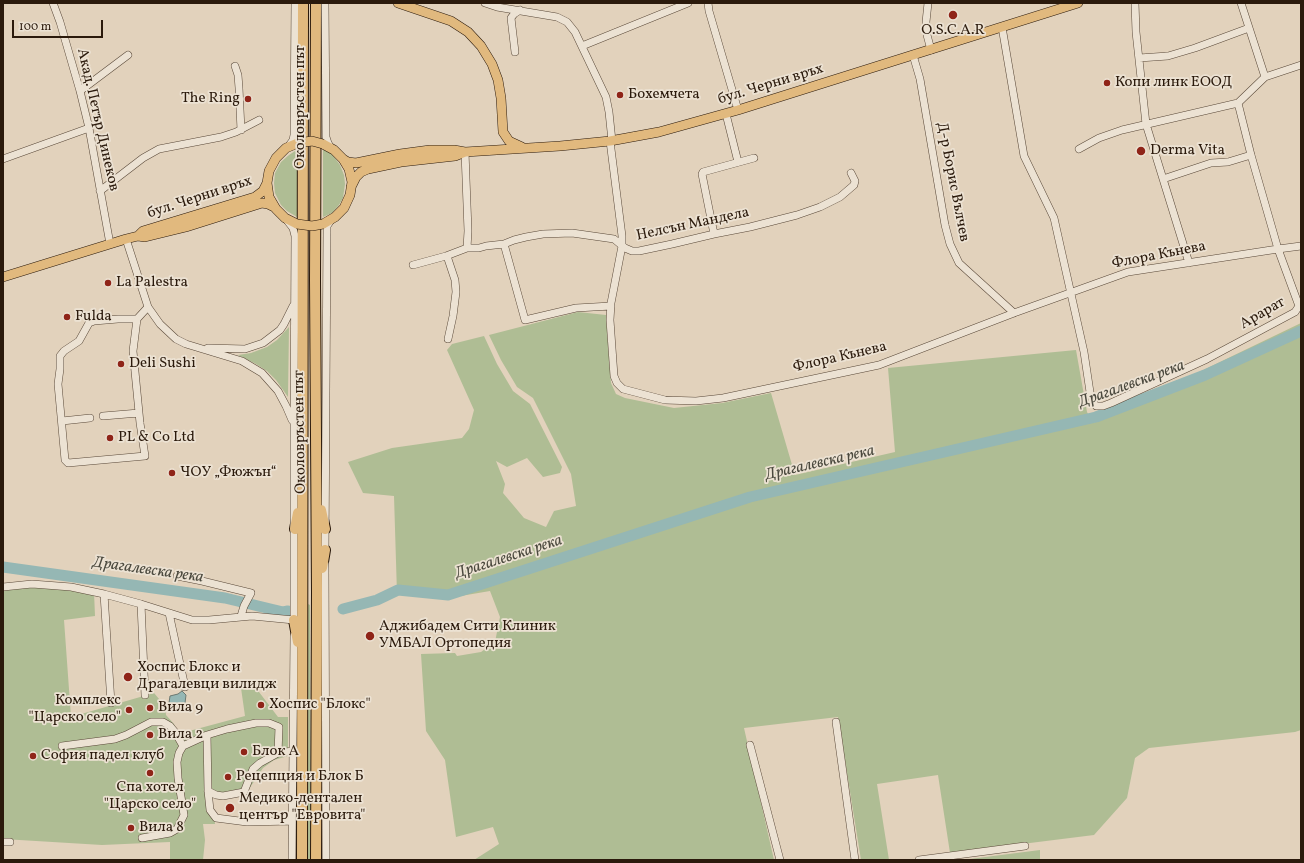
<!DOCTYPE html>
<meta charset="utf-8">
<style>
body{margin:0}
#map{position:relative;width:1304px;height:863px;overflow:hidden;background:#e2d2bc;font-family:Vollkorn,serif}
canvas{display:block}
.frame{position:absolute;inset:0;border:4px solid #2b1a0c;pointer-events:none}
.scale{position:absolute;left:12px;top:20px;width:91px;height:18px;box-sizing:border-box;border:2px solid #2b1a0c;border-top:0;padding-left:5px;font-size:12px;line-height:14px;white-space:nowrap;color:#2b1a0c;-webkit-text-stroke:3px #ece2d3;paint-order:stroke}
</style>
<div id="map">
<canvas width="1304" height="863"></canvas>
<div class="frame"></div>
<div class="scale">100 m</div>
</div>
<script>
const ctx = document.querySelector('canvas').getContext('2d');
ctx.lineJoin = 'round';
function fillPath(path, color) {
  ctx.fillStyle = color;
  ctx.fill(path, 'evenodd');
}
function toPath(rows) {
  const path = new Path2D();
  for (const r of rows) {
    path.moveTo(r[0], r[1]);
    for (let i = 2; i < r.length; i += 2) path.lineTo(r[i], r[i + 1]);
  }
  return path;
}
function strokePath(path, color, width, dash) {
  ctx.strokeStyle = color;
  ctx.lineWidth = width;
  ctx.lineCap = dash ? 'butt' : 'round';
  ctx.setLineDash(dash || []);
  ctx.stroke(path);
}
function label(font, color, halo, rows, align = 'center') {
  ctx.font = font + ' Vollkorn,serif';
  ctx.lineWidth = 3.5;
  ctx.setLineDash([]);
  ctx.textBaseline = 'middle';
  ctx.strokeStyle = halo;
  ctx.fillStyle = color;
  for (const [text, x, y, turn = 0] of rows) {
    ctx.save();
    ctx.translate(x, y);
    ctx.rotate((+turn || 0) * Math.PI / 180);
    ctx.textAlign = isNaN(turn) ? turn : align;
    if (halo) ctx.strokeText(text, 0, 0);
    ctx.fillText(text, 0, 0);
    ctx.restore();
  }
}
fillPath(toPath([
 [298,149,297,217,287,211,281,205,275,193,274,183,275,173,281,162,289,155],
 [323,149,332,154,340,165,344,175,345,184,343,198,339,205,332,213,323,217],
 [578,312,606,315,611,383,616,394,625,398,674,408,722,403,771,393,795,475,895,452,888,368,1076,350,1087,412,1093,423,1301,323,1301,730,1295,732,1149,748,1135,758,1127,798,1094,835,950,853,938,775,877,784,889,860,861,860,838,717,744,728,774,860,474,860,499,844,493,827,456,837,445,760,426,731,421,654,455,653,457,656,481,652,495,642,500,617,490,591,443,599,397,594,394,496,363,493,348,462,392,448,462,438,469,429,474,410,447,350,452,344,484,336,497,364,513,391,530,404,562,467,560,473,543,477,527,458,507,467,496,461,505,484,503,493,524,518,546,527,554,511,576,506,571,474,533,398,517,387,501,360,489,335],
 [289,327,288,396,288,397,276,380,267,371,256,364,238,355,251,353,267,347,277,340],
 [32,584,94,592,95,616,64,620,71,717,154,693,165,706,166,715,174,724,178,734,245,716,241,688,247,686,256,688,278,717,288,717,288,756,274,760,263,768,249,789,244,793,212,798,215,824,203,824,205,840,203,860,170,860,170,842,102,845,3,839,3,587],
 [308,604,310,605,311,860,308,860],
 [322,632,322,860,320,860],
 [297,712,297,860,295,860,294,749],
 [1040,850,1040,860,962,860]
]), '#afbd94');
const water = toPath([
 [182,691,186,695,185,703,180,705,172,706,169,703,170,696,178,694,182,691]
]);
fillPath(water, '#95b7b4');
strokePath(water, '#6b7871', 1);
strokePath(toPath([
 [3,567,225,598,283,612,288,611],
 [343,609,377,600,398,590,448,595,750,497,1096,417,1205,375,1301,331]
]), '#95b7b4', 11);
const minor = toPath([
 [53,3,60,22,80,91,89,128,110,244],
 [325,3,326,137,328,143,331,148],
 [485,3,497,7,557,17,567,22,575,32,606,97,609,112,612,141],
 [708,3,709,11,738,110],
 [928,3,926,22,927,35,931,50],
 [1135,3,1136,32,1146,124,1189,263],
 [1241,3,1265,77],
 [1002,27,1024,156,1054,218,1084,352,1090,392,1093,402,1096,406,1103,406,1111,403,1207,359,1295,312,1299,306,1278,249,1251,155,1238,103],
 [582,46,688,3],
 [515,52,511,18,514,14,520,10],
 [913,55,920,79,945,225,950,244,959,263,1014,313],
 [1139,58,1168,56,1195,48,1249,28],
 [235,66,238,75,239,88,241,130],
 [80,91,128,55],
 [726,114,738,162],
 [610,141,622,236,622,246,611,303,610,320,614,376,617,383,623,389,665,400,696,401,723,398,879,365,1014,313,1128,272,1278,249,1301,246],
 [288,147,293,140,294,135,295,3],
 [1079,149,1099,138,1122,130,1238,103,1265,77,1301,65],
 [465,152,468,231,467,248],
 [3,159,89,128],
 [1163,179,1211,163,1228,162,1251,155],
 [100,191,143,158,159,149,221,137,236,132,259,120],
 [286,219,293,228,295,236,294,424,294,624],
 [714,234,702,174,703,172,754,158],
 [126,239,148,307,160,324,176,339,186,344,242,361,262,373,278,391,286,406,292,420],
 [504,244,525,320,576,308,611,306],
 [447,256,455,280,456,292,453,316,448,339],
 [413,265,446,256,467,248,479,248,486,246,504,244,514,240,526,237,543,234,572,233,614,239,625,248,632,251,639,251,672,244,714,234,750,227,797,215,820,207,840,197,854,185,855,181,851,173],
 [118,319,137,319,133,351,140,423,145,456,68,463,65,460,58,384,60,369,60,356,64,351,79,341,89,323,94,321,118,319],
 [137,319,148,307],
 [208,348,245,349,263,343,280,330,284,324,293,306],
 [103,416,139,413],
 [62,421,90,418],
 [325,553,327,232,327,226,331,220],
 [325,564,326,860],
 [177,576,202,581,251,593,244,606,241,616],
 [3,587,32,584,71,587,104,594,141,604,192,620,209,620,252,616,294,620],
 [104,594,111,703],
 [141,604,145,695],
 [169,613,185,687],
 [836,722,855,860],
 [207,735,208,791,210,810,216,818,247,822,292,821],
 [750,745,780,860],
 [62,746,115,739,126,735,151,722,163,722,170,726,175,732,183,746],
 [208,791,216,795,223,796,244,792,253,769,260,763,278,753,293,751],
 [142,838,170,833,177,829,184,815,178,778,177,762,179,753,183,746,207,735,227,729,256,723,269,723,279,727,278,753],
 [3,842,10,842],
 [292,860,294,636],
 [919,860,1025,846]
]);
const major = toPath([
 [398,3,451,21,468,32,481,46,492,64,498,80,501,98,503,132,509,141,522,147],
 [343,159,348,162,356,163,400,154,430,150,454,150,465,152,560,146,610,141,659,132,738,110,1078,3],
 [351,187,356,177,361,172,368,169,401,162,455,156,465,152],
 [297,224,285,218,276,209,269,197,267,183,269,171,276,158,286,148,298,143],
 [323,224,335,217,344,208,350,195,352,182,349,169,343,159,334,150,323,144],
 [138,236,143,231,255,197,263,191,267,183],
 [3,277,126,239,138,236,145,237,186,227,262,203,268,204,274,207]
]);
const highway = toPath([
 [321,510,325,529],
 [295,529,298,513],
 [322,568,325,550],
 [294,620,298,642],
 [302,860,303,3],
 [316,860,317,592,315,280,316,3]
]);
strokePath(minor, '#594838', 8);
strokePath(major, '#2b1a0c', 10);
strokePath(highway, '#2b1a0c', 12);
strokePath(minor, '#ece2d3', 7);
strokePath(major, '#e1b97e', 9);
strokePath(highway, '#e1b97e', 10);
const majorBridge = toPath([
 [298,143,312,141,323,144],
 [297,224,312,226,323,224]
]);
strokePath(majorBridge, '#2b1a0c', 10, []);
strokePath(majorBridge, '#e1b97e', 9);
for (const [x, y, r, color] of [
 [953,15,5,"#8f2418"],
 [1107,83,4,"#8f2418"],
 [620,95,4,"#8f2418"],
 [248,99,4,"#8f2418"],
 [1141,151,5,"#8f2418"],
 [108,283,4,"#8f2418"],
 [67,317,4,"#8f2418"],
 [121,364,4,"#8f2418"],
 [110,438,4,"#8f2418"],
 [172,473,4,"#8f2418"],
 [370,636,5,"#8f2418"],
 [128,677,5,"#8f2418"],
 [261,705,4,"#8f2418"],
 [150,708,4,"#8f2418"],
 [129,710,4,"#8f2418"],
 [150,735,4,"#8f2418"],
 [244,752,4,"#8f2418"],
 [33,756,4,"#8f2418"],
 [150,773,4,"#8f2418"],
 [228,777,4,"#8f2418"],
 [230,808,5,"#8f2418"],
 [131,828,4,"#8f2418"]
]) {
  const dot = new Path2D();
  dot.arc(x, y, r, 0, 2 * Math.PI);
  ctx.fillStyle = color;
  ctx.fill(dot);
  strokePath(dot, '#ece2d3', 1.5);
}
label('15px', '#2b1a0c', '#ece2d3', [
 ["O.S.C.A.R",953,31,"center"],
 ["Копи линк ЕООД",1115,83],
 ["Бохемчета",628,95],
 ["The Ring",240,99,"right"],
 ["Derma Vita",1150,151],
 ["La Palestra",116,283],
 ["Fulda",75,317],
 ["Deli Sushi",129,364],
 ["PL & Co Ltd",118,438],
 ["ЧОУ „Фюжън“",180,473],
 ["Аджибадем Сити Клиник",379,627],
 ["УМБАЛ Ортопедия",379,644],
 ["Хоспис Блокс и",137,668],
 ["Драгалевци вилидж",137,685],
 ["Комплекс",121,701,"right"],
 ["\"Царско село\"",121,718,"right"],
 ["Хоспис \"Блокс\"",269,705],
 ["Вила 9",158,708],
 ["Вила 2",158,735],
 ["Блок А",252,752],
 ["София падел клуб",41,756],
 ["Рецепция и Блок Б",236,777],
 ["Спа хотел",150,788,"center"],
 ["\"Царско село\"",150,805,"center"],
 ["Медико-дентален",239,799],
 ["център \"Евровита\"",239,816],
 ["Вила 8",139,828]
], 'left');
label('15px', '#2b1a0c', '#ece2d3', [
 ["бул. Черни връх",771,85,-17],
 ["Околовръстен път",301,107,-90],
 ["Акад. Петър Динеков",97,120,77],
 ["Д-р Борис Вълчев",952,182,79],
 ["бул. Черни връх",200,198,-18],
 ["Нелсън Мандела",693,225,-12],
 ["Флора Кънева",1159,256,-11],
 ["Арарат",1263,314,-30],
 ["Флора Кънева",840,358,-13],
 ["Околовръстен път",301,432,-91]
]);
label('italic 16px', '#4b493e', '#ece2d3', [
 ["Драгалевска река",1132,385,-20],
 ["Драгалевска река",820,464,-13],
 ["Драгалевска река",509,558,-18],
 ["Драгалевска река",148,571,8]
]);
</script>
